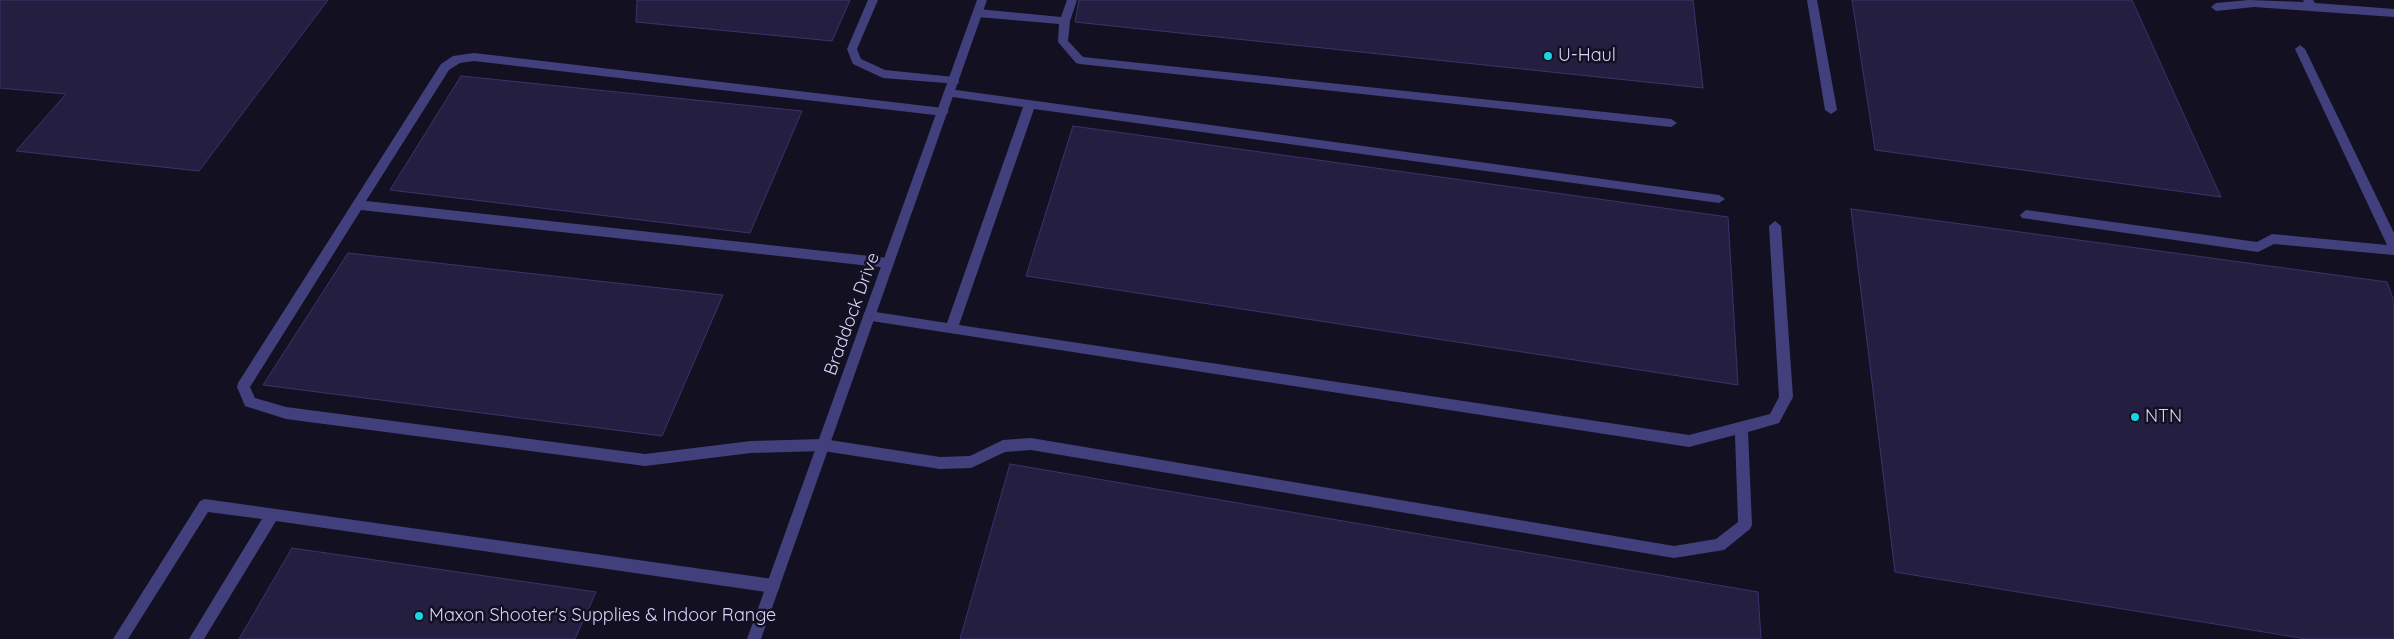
<!DOCTYPE html>
<style>
body{margin:0}
canvas{display:block;background:#131022}
</style>
<canvas width="2394" height="639"></canvas>
<script>
const ctx = document.querySelector('canvas').getContext('2d');
ctx.lineJoin = 'round';
function fillPath(path, color) {
  ctx.fillStyle = color;
  ctx.fill(path, 'evenodd');
}
function toPath(rows) {
  const path = new Path2D();
  for (const r of rows) {
    path.moveTo(r[0], r[1]);
    for (let i = 2; i < r.length; i += 2) path.lineTo(r[i], r[i + 1]);
  }
  return path;
}
function strokePath(path, color, width, dash) {
  ctx.strokeStyle = color;
  ctx.lineWidth = width;
  ctx.lineCap = dash ? 'butt' : 'round';
  ctx.setLineDash(dash || []);
  ctx.stroke(path);
}
function label(font, color, halo, rows, align = 'center') {
  ctx.font = font + ' Quicksand,sans-serif';
  ctx.lineWidth = 5;
  ctx.setLineDash([]);
  ctx.textBaseline = 'middle';
  ctx.strokeStyle = halo;
  ctx.fillStyle = color;
  for (const [text, x, y, turn = 0] of rows) {
    ctx.save();
    ctx.translate(x, y);
    ctx.rotate((+turn || 0) * Math.PI / 180);
    ctx.textAlign = isNaN(turn) ? turn : align;
    if (halo) ctx.strokeText(text, 0, 0);
    ctx.fillText(text, 0, 0);
    ctx.restore();
  }
}
const building = toPath([
 [0,0,328,0,199,171,16,151,66,94,0,88,0,0],
 [637,0,850,0,832,41,636,22,637,0],
 [1079,0,1693,0,1703,88,1075,22,1079,0],
 [1852,0,2132,0,2221,197,1875,150,1852,0],
 [461,76,802,111,750,233,390,190,461,76],
 [1073,126,1728,217,1738,385,1026,276,1073,126],
 [1851,209,2387,282,2394,301,2394,639,2307,639,1895,572,1851,209],
 [348,253,723,295,662,436,263,385,348,253],
 [1010,464,1758,592,1761,639,960,639,1010,464],
 [292,548,596,592,575,639,239,639,292,548]
]);
fillPath(building, '#241e41');
strokePath(building, '#3c326b', 1);
fillPath(toPath([
 [868,0,878,0,857,49,861,59,885,70,954,77,959,81,958,84,883,78,853,64,847,49,868,0],
 [1067,0,1077,0,1070,21,1068,41,1083,57,1671,119,1677,123,1671,127,1080,64,1076,63,1058,42,1059,24,978,17,973,13,978,9,1061,17,1067,0],
 [1807,0,1817,0,1837,110,1831,114,1825,110,1807,0],
 [2249,0,2304,2,2303,0,2313,0,2315,3,2394,9,2394,17,2254,7,2216,11,2211,7,2216,3,2249,0],
 [2300,45,2305,49,2394,233,2394,255,2274,244,2258,252,2022,218,2020,215,2026,210,2257,242,2272,234,2387,245,2295,49,2300,45],
 [474,53,943,108,949,112,943,116,474,61,460,63,449,70,366,201,888,258,892,260,894,263,892,266,888,268,361,210,250,387,255,398,286,407,645,454,751,441,823,439,940,457,970,456,1003,440,1031,438,1674,546,1716,539,1738,522,1735,435,1689,447,865,320,863,316,865,312,869,311,947,323,1023,107,945,96,943,93,949,89,1719,195,1725,199,1719,203,1034,109,959,325,1689,435,1770,414,1779,397,1769,226,1775,221,1781,226,1793,397,1779,423,1748,432,1752,525,1750,529,1724,550,1674,558,1031,450,1005,452,971,468,940,469,823,451,751,453,645,466,286,419,245,406,237,387,238,383,441,64,453,56,474,53],
 [205,499,773,579,778,581,780,586,778,591,773,593,276,521,204,639,189,639,262,519,208,512,128,639,113,639,200,501,205,499]
]), '#41407c');
fillPath(toPath([
 [977,0,987,0,761,639,747,639,977,0]
]), '#41407c');
for (const [x, y, r, color] of [
 [1548,56,5,"#16d5e5"],
 [2135,417,5,"#16d5e5"],
 [419,616,5,"#16d5e5"]
]) {
  const dot = new Path2D();
  dot.arc(x, y, r, 0, 2 * Math.PI);
  ctx.fillStyle = color;
  ctx.fill(dot);
  strokePath(dot, '#131022', 2);
}
label('18px', '#d8d5fb', '#131022', [
 ["U-Haul",1558,56],
 ["NTN",2145,417],
 ["Maxon Shooter's Supplies & Indoor Range",429,616]
], 'left');
label('18px', '#d8d5fb', '#131022', [
 ["Braddock Drive",852,314,-70]
]);
</script>
